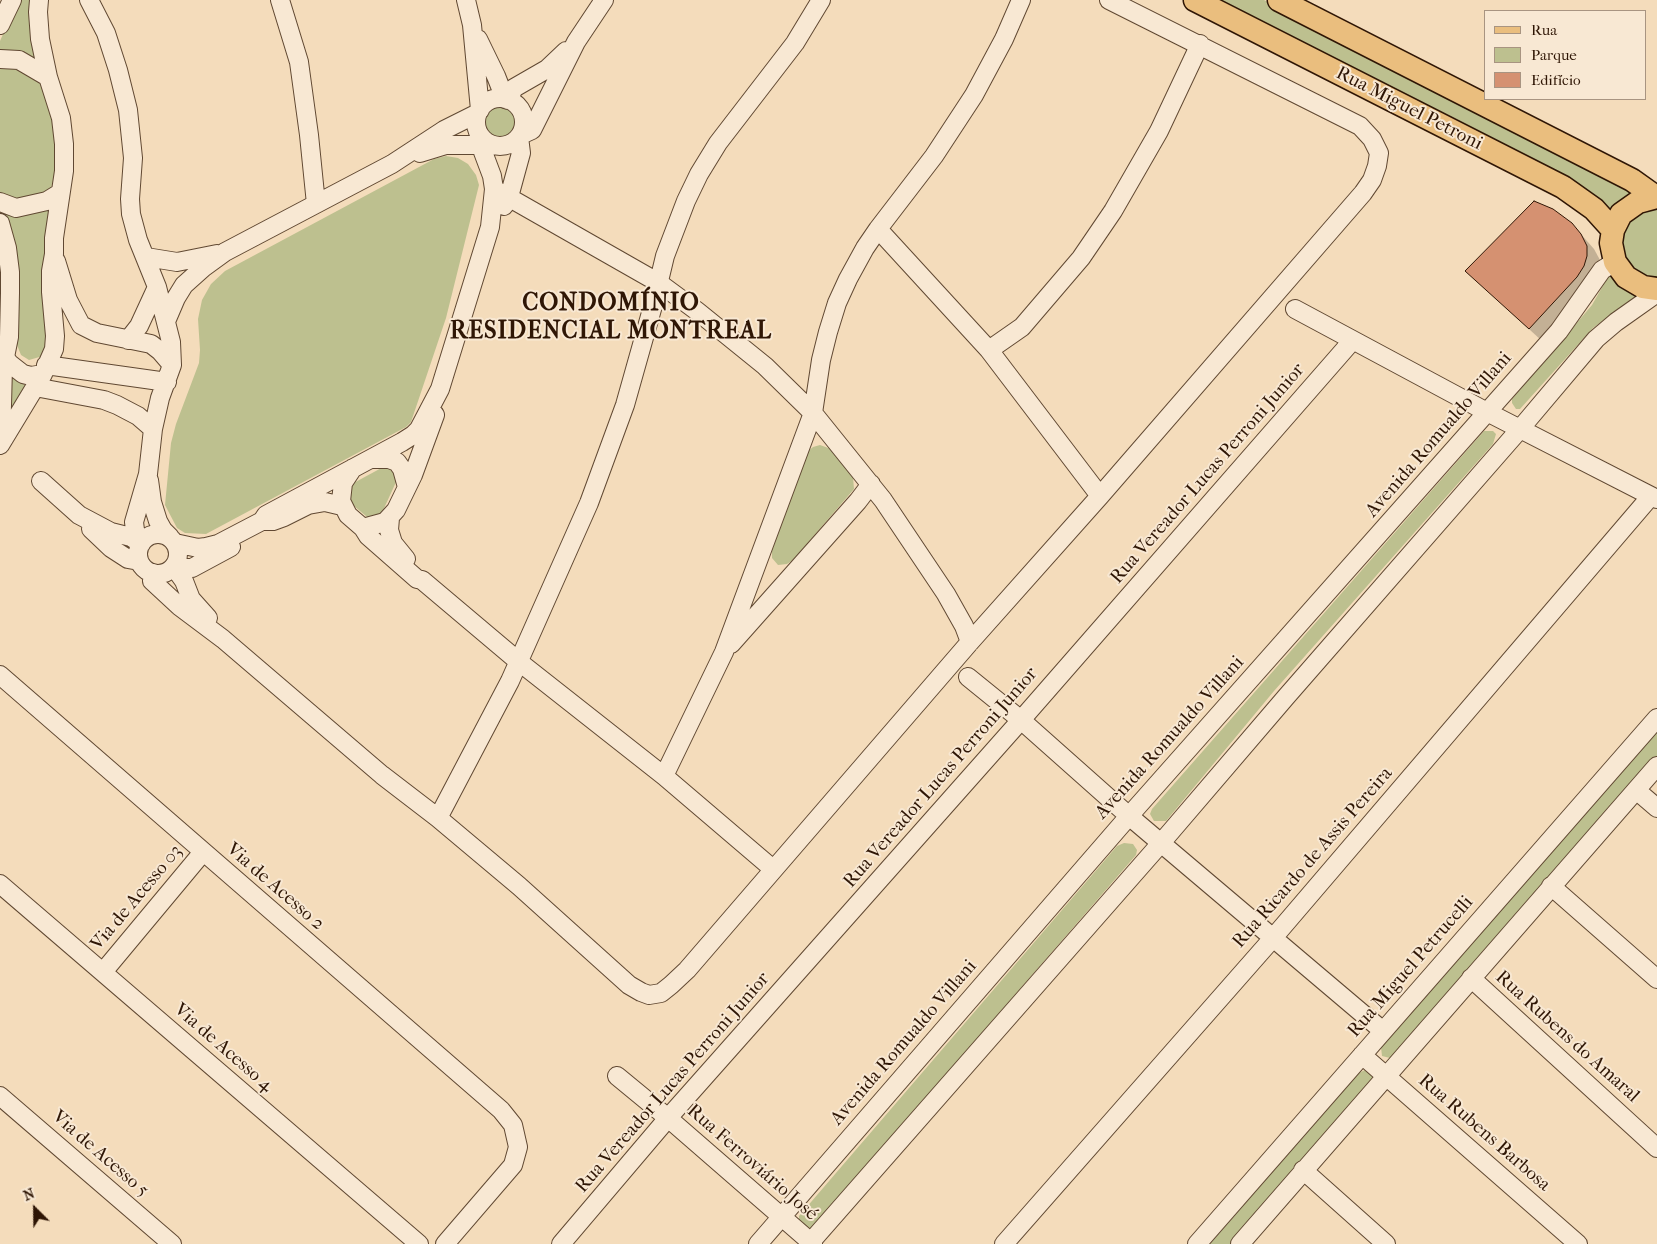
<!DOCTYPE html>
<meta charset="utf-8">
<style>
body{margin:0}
#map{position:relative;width:1657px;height:1244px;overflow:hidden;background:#f4dcbb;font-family:"IM FELL French Canon",serif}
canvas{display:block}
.legend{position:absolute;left:1484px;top:10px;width:162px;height:90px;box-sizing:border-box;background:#f8e8d3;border:1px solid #a89481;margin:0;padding:6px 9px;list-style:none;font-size:15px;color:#2f1605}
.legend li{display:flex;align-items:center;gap:10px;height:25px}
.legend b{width:25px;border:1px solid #a89481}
.north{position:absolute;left:10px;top:1184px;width:50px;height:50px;-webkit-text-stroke:4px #f8e8d3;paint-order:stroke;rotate:337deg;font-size:14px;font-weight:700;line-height:20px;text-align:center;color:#2f1605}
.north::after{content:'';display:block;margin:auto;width:18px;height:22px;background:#2f1605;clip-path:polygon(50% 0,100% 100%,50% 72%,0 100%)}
</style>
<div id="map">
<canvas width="1657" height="1244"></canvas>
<ul class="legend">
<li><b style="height:6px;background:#eabe7e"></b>Rua</li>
<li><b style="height:14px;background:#bdc08f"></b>Parque</li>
<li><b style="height:14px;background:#d59171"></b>Edifício</li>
</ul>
<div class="north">N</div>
</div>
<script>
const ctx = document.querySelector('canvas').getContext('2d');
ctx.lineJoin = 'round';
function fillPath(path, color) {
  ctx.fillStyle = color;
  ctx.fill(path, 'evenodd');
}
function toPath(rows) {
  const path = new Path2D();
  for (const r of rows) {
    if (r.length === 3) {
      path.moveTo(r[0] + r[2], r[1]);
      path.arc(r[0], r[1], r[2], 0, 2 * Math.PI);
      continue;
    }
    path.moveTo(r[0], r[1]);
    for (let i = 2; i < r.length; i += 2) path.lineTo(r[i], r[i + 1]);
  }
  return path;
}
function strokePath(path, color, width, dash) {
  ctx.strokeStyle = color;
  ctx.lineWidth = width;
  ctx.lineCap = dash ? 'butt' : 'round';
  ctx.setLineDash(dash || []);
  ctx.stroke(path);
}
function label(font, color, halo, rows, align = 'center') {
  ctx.font = font + ' "IM FELL French Canon",serif';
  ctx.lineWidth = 4;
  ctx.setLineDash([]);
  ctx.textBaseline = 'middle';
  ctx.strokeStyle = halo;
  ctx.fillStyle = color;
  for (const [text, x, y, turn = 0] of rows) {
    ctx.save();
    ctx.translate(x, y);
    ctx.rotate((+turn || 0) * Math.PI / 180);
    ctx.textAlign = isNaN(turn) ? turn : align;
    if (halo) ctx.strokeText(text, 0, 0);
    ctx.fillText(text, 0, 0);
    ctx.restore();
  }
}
fillPath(toPath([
 [18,0,32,0,37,60,24,54,0,52,0,41],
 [1221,0,1264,0,1630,189,1631,193,1609,211,1553,171],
 [8,66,23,70,40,79,48,92,58,150,54,181,50,189,38,197,15,199,0,195,0,67],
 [501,123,18],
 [446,156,458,158,468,164,476,175,479,185,446,318,411,422,406,427,206,534,185,533,177,528,165,505,171,443,176,424,199,363,200,350,198,319,202,300,211,284,225,271,434,159],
 [50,207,49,345,43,356,29,360,21,355,17,345,18,263,15,245,4,212,25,214,36,213],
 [1657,207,1657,278,1652,278,1639,273,1628,263,1623,250,1623,236,1628,223,1638,213],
 [1612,274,1637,296,1593,328,1520,409,1516,409,1512,403,1512,399,1592,305,1609,275],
 [6,372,28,387,9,426],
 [1484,431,1493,431,1496,434,1493,444,1274,691,1166,821,1154,821,1150,814,1152,809],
 [820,445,831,449,853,477,854,489,793,560,787,564,778,565,772,558,772,551,807,452,813,447],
 [385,466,395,469,397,480,380,517,372,521,348,501,350,485],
 [1657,728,1657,756,1395,1056,1390,1058,1382,1056,1381,1047],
 [1124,843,1133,844,1137,850,1136,855,813,1228,805,1230,799,1221,799,1216,1117,846],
 [1365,1070,1372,1073,1373,1082,1231,1244,1210,1244,1357,1074]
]), '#bdc08f');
fillPath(toPath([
 [1572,224,1594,249,1600,260,1600,270,1542,341,1480,284]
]), '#0003');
const building = toPath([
 [1534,201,1553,209,1572,223,1581,234,1587,246,1587,256,1584,266,1577,277,1529,329,1465,271,1534,201]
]);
fillPath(building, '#d59171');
strokePath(building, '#2f1605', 1);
const minor = toPath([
 [89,0,106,33,118,70,128,110,133,158,130,199,131,214,138,240,157,287,171,342,172,365,160,398,153,429,148,474,134,522,135,530,141,544],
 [280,0,299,62,309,135,316,204],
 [466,0,472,25,480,110],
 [0,25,12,0],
 [478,39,496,76,505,99],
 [0,59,19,60,48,77],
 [500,122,24],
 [508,100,514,88,547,69,566,51],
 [521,135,532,130,576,42,604,0],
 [420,153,446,145,473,145,483,139],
 [494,189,659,283,697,311,765,366,813,413,883,500,946,594,964,626,970,642],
 [0,202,16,208,47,201,60,193],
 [504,206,509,197,521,153,519,137],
 [0,223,7,248,10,272,10,293,9,337,3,367,1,443],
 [878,229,989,350,1100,496],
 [146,257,177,262,217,254],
 [56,261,68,300,81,325,97,333,151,344,160,351,172,365],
 [1295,309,1487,412,1657,499],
 [167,319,176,298,184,285,203,268,225,252,392,164,444,130,478,113],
 [128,340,139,326,157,287],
 [989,350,1022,327,1081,258,1113,211,1159,131,1200,44],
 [5,357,9,363,23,374,31,376,43,374],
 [46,365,167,382],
 [35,387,104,400,117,405,138,416,153,429],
 [0,445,43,374,54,349,55,336,51,292,51,271,54,254,54,238,64,171,64,144,61,118,48,77,40,39,38,12,39,0],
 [371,459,389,459,397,462,402,469,407,487],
 [353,468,343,483,341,501,348,515,363,528,368,536,417,579,422,580,518,661,664,776,773,869],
 [149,480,152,502,158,521,163,530,170,537],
 [41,481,79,515,111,532,131,537,141,544],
 [390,518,389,530,393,543,406,559],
 [262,521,266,515,402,442,413,435,419,429,440,389,490,227,494,189,492,176,483,152,482,146,484,140],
 [363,528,385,522,396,510,413,475,435,415],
 [91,529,111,548,128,559,139,561],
 [158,554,20],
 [175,543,198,548,206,547,218,544,262,521,273,521,284,517,308,505,325,502,342,506],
 [176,564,184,568,192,568,231,547],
 [174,567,184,581,191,599,208,618],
 [153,573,152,581,179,606,223,639,382,775,438,818,519,886,629,985,641,992,649,995,661,993,671,985,687,970,970,642,1100,496,1363,193,1372,180,1377,166,1379,153,1372,139,1360,126,1109,0],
 [731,644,858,501,871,484],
 [0,675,501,1110,513,1125,518,1147,513,1165,445,1244],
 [968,677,1021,720,1129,816,1383,1031],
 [664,776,724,652,813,413,821,360,828,332,837,303,848,279,865,248,878,229,934,156,974,95,1004,39,1021,0],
 [1636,790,1657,808],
 [438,818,510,681,589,503,625,405,654,302,665,256,686,201,699,174,718,143,795,43,821,0],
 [0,884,419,1244],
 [1551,886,1657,979],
 [103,972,203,852],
 [1471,978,1657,1148],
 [1362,1055,1578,1244],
 [617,1076,668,1118,813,1244],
 [0,1096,172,1244],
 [1303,1170,1386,1244],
 [561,1244,668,1118,1021,720,1352,341],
 [758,1244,1129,816,1559,331,1602,270,1615,262],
 [809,1244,1161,843,1286,697,1520,429,1596,339,1616,322,1657,293],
 [1004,1244,1273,938,1651,496],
 [1197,1244,1657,718],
 [1240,1244,1657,766]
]);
const major = toPath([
 [1195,0,1563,187,1594,209,1613,230],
 [1279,0,1632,180,1656,197],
 [1657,197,1638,202,1621,214,1613,230,1611,243,1615,262,1626,277,1643,287,1657,289]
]);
strokePath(minor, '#604832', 20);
strokePath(major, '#2f1605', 25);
strokePath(minor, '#f8e8d3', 18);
strokePath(major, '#eabe7e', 22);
label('19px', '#2f1605', '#f8e8d3', [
 ["Rua Miguel Petroni",1409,109,27],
 ["Avenida Romualdo Villani",1439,435,-49],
 ["Rua Vereador Lucas Perroni Junior",1208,474,-49],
 ["Avenida Romualdo Villani",1170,738,-48],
 ["Rua Vereador Lucas Perroni Junior",941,778,-49],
 ["Rua Ricardo de Assis Pereira",1313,858,-49],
 ["Via de Acesso 2",275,887,41],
 ["Via de Acesso 03",137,898,-50],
 ["Rua Miguel Petrucelli",1411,967,-49],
 ["Rua Rubens do Amaral",1567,1037,42],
 ["Avenida Romualdo Villani",904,1043,-49],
 ["Via de Acesso 4",223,1048,41],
 ["Rua Vereador Lucas Perroni Junior",673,1083,-49],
 ["Rua Rubens Barbosa",1484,1133,41],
 ["Via de Acesso 5",100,1154,41],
 ["Rua Ferroviário José",752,1163,41]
]);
ctx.letterSpacing = '1px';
label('bold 24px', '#2f1605', '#f8e8d3', [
 ["CONDOMÍNIO",611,304],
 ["RESIDENCIAL MONTREAL",611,332]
]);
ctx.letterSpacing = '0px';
</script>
